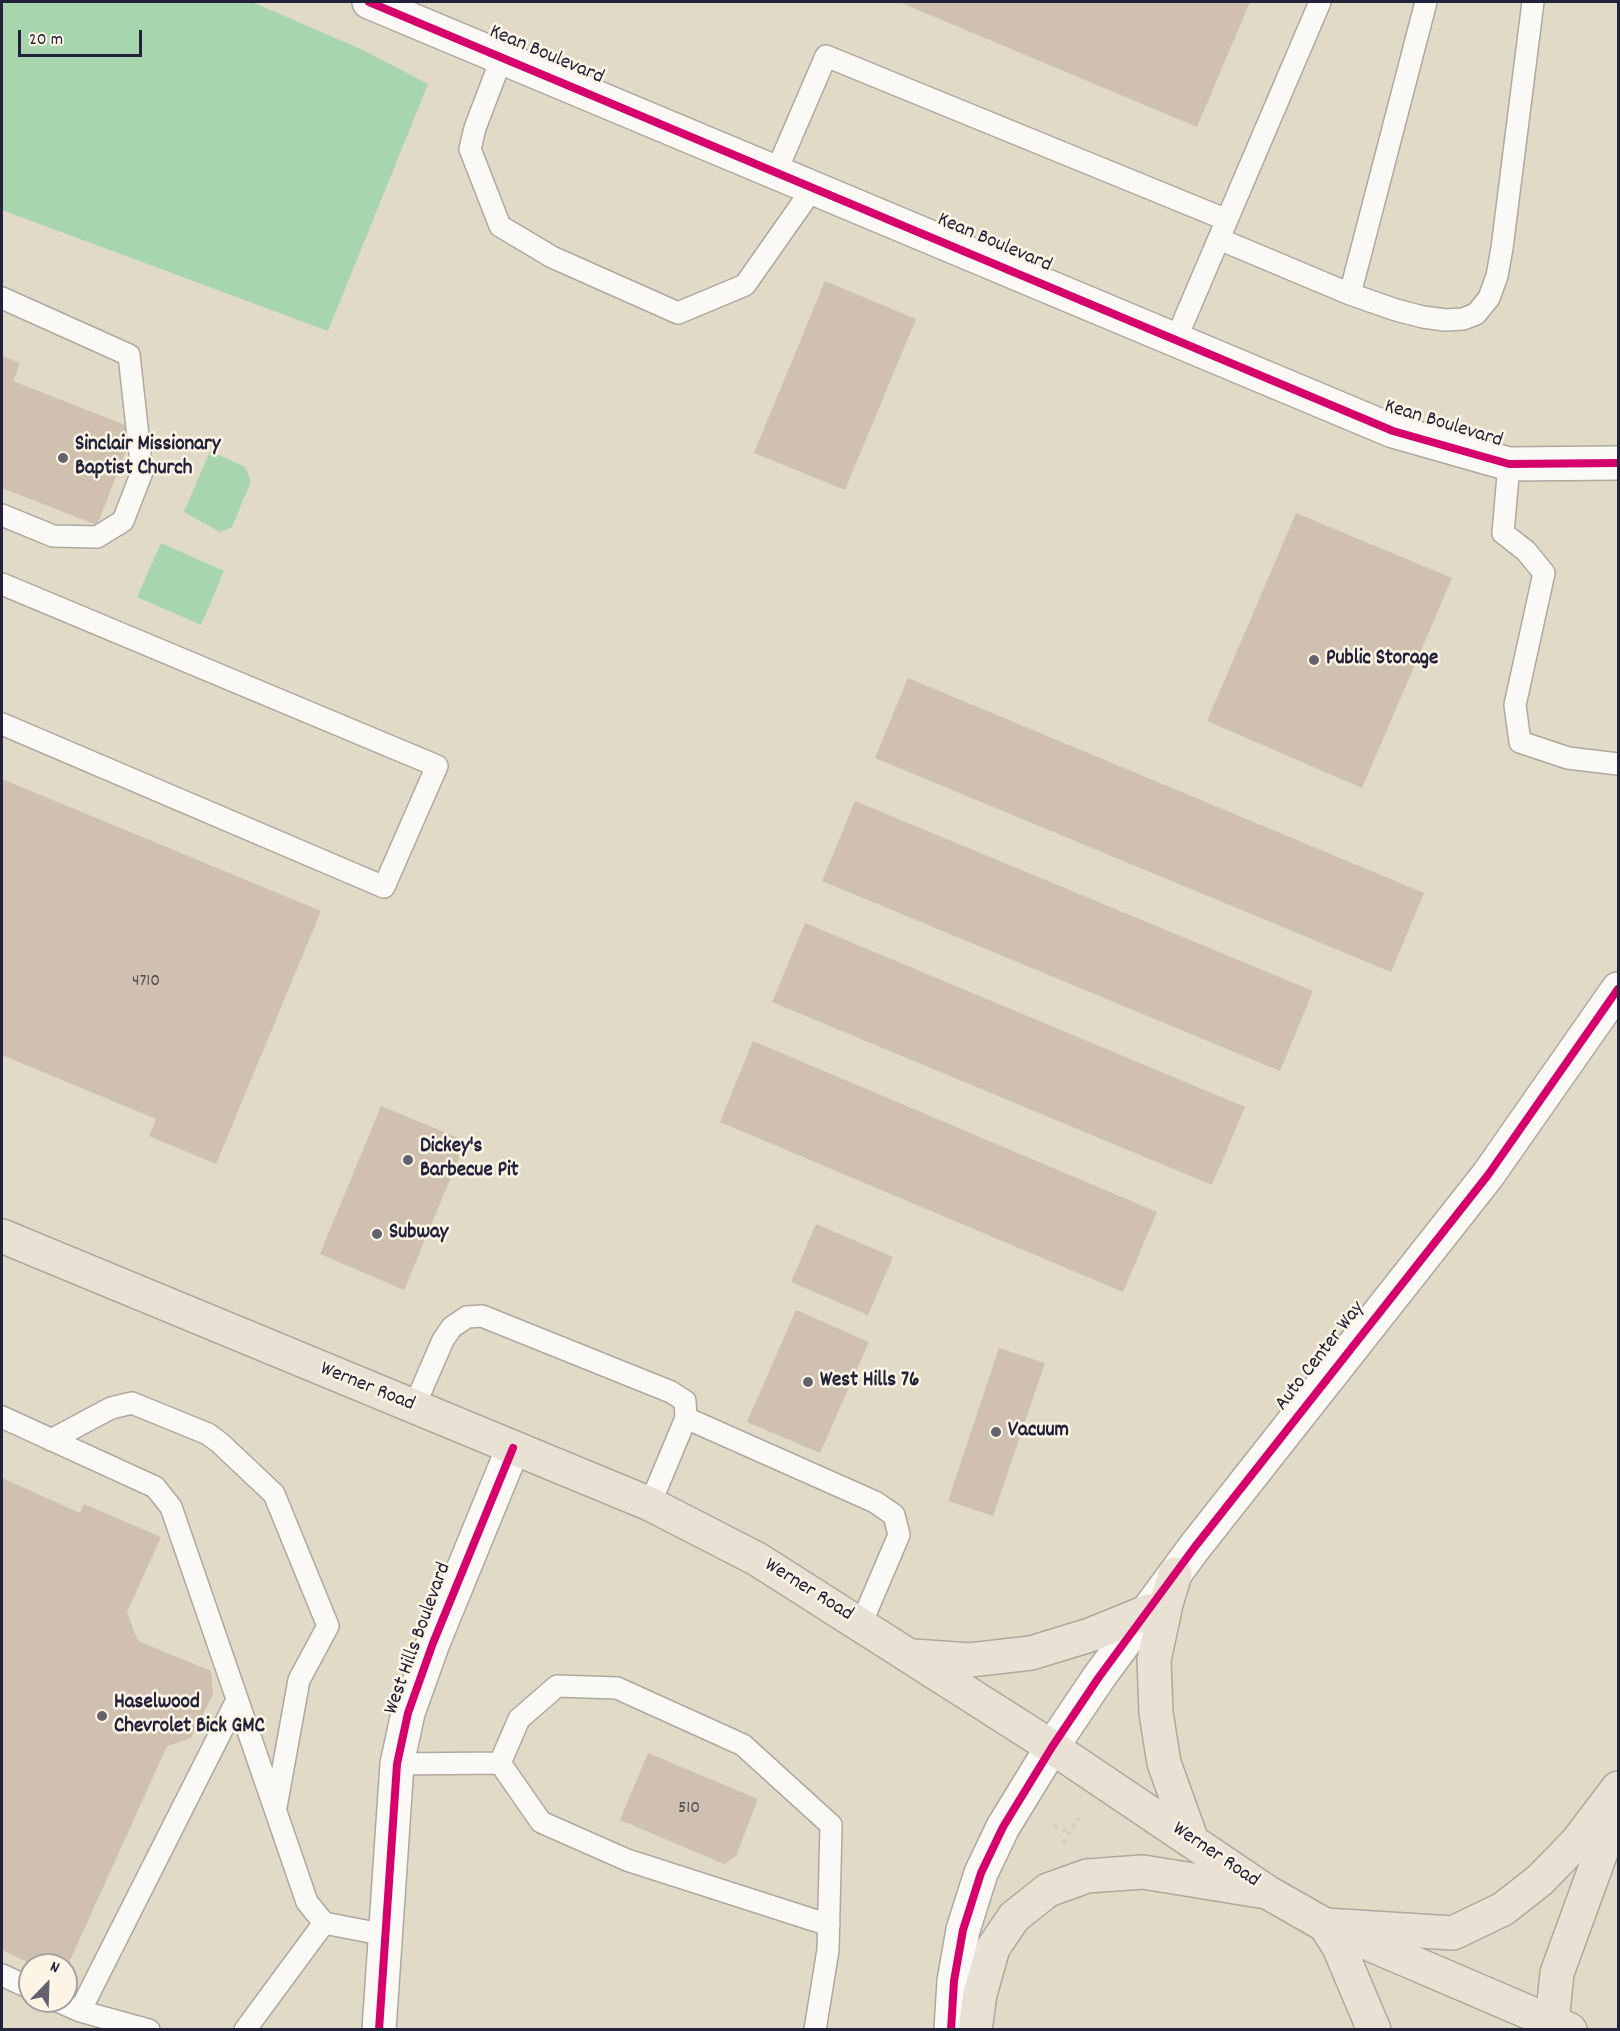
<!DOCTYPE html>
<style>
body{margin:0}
#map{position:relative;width:1620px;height:2031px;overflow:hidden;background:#e0dac6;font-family:Dekko,sans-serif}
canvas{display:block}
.frame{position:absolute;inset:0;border:3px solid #22223b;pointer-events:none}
.north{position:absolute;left:18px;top:1953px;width:60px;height:60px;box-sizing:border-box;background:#fcf5e5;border:2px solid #a5a1a1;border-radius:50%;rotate:23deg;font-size:16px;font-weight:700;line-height:24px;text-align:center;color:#22223b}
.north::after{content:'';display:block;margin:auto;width:21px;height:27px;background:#64626c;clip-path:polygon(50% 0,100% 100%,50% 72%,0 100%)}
.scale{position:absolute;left:18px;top:30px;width:124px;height:27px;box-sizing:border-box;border:3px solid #22223b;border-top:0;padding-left:8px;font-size:18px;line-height:21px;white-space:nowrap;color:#22223b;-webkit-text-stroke:4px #fcf5e5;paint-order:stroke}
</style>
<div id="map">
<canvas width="1620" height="2031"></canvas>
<div class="frame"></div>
<div class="north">N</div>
<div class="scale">20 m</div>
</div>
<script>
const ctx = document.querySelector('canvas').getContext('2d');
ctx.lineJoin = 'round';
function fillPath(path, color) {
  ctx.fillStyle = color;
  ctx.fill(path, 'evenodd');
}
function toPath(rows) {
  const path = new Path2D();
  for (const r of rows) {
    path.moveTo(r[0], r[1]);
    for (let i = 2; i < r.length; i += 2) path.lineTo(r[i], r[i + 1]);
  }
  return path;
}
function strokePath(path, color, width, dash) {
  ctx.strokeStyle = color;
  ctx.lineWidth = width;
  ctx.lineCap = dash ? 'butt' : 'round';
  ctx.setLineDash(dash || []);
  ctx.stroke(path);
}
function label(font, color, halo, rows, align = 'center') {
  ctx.font = font + ' Dekko,sans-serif';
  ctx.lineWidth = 5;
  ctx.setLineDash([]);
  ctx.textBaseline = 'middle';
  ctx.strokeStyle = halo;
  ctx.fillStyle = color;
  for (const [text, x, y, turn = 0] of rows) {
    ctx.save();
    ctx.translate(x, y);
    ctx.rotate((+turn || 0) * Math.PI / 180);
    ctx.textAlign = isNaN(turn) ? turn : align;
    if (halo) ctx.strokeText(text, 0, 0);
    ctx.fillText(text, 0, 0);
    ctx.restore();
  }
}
fillPath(toPath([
 [2,2,252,2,363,50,428,84,328,331,2,210],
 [210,451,245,467,251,481,232,527,220,532,184,512],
 [161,543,224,571,201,625,137,597]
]), '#a7d6ae');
fillPath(toPath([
 [899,2,1250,2,1197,127],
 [825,281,916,319,845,490,754,453],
 [2,356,20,363,13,381,135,429,97,525,2,488],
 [1296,513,1452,578,1362,788,1207,721],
 [908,678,1424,893,1391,972,875,758],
 [2,779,321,911,216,1164,149,1136,156,1119,2,1055],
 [855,801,1313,991,1280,1071,822,881],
 [805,923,1245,1107,1212,1185,772,1002],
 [753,1041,1157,1212,1123,1292,720,1122],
 [381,1106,466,1141,404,1290,320,1254],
 [816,1224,893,1257,868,1315,791,1282],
 [796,1310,869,1342,820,1453,747,1422],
 [999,1348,1045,1363,993,1516,948,1501],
 [2,1478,80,1513,84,1504,161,1537,127,1612,138,1641,211,1671,213,1694,191,1738,167,1746,68,1965,34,1965,2,1950],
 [648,1753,758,1799,736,1856,724,1864,620,1820]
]), '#d0c0af');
const service = toPath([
 [502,57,475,128,470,149,500,226,552,257,678,313,745,285,813,188],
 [776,172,826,56,1227,220],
 [1219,239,1350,294,1396,310,1423,317,1445,320,1463,319,1476,314,1489,298,1497,276,1502,248,1533,2],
 [1350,294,1426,2],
 [2,298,129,355,142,472,123,521,97,537,53,536,2,515],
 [1176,339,1320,2],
 [1509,464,1503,533,1526,551,1544,573,1515,705,1520,742,1568,758,1618,764],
 [2,584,437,766,384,887,2,724],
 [414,1407,443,1340,452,1327,467,1317,482,1316,671,1392,685,1401,686,1418,875,1502,894,1515,899,1535,861,1624],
 [2,1417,155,1487,171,1507,307,1902,324,1923,386,1935],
 [51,1440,111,1408,132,1403,208,1434,220,1443,274,1494,328,1626,299,1680,276,1807],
 [650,1504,686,1418],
 [500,1763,541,1822,627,1860,829,1925],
 [397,1764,500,1763,519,1719,557,1686,617,1688,743,1745,831,1825,828,1950,815,2030],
 [2,1975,30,1988],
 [58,2001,80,2011,237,1700],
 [80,2011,149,2030],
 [245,2030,324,1923]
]);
const minor = toPath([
 [379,2030,397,1764,408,1713,433,1643,513,1448]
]);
const tertiary = toPath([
 [369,2,1393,431,1509,464,1618,463],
 [951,2030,954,1981,963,1930,981,1873,1003,1827,1052,1747,1099,1677,1194,1548,1488,1175,1618,989]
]);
const primary = toPath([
 [2,1236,650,1504,757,1559,1052,1747,1267,1892,1325,1925,1570,2030],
 [1175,1574,1166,1604,1154,1660,1156,1713,1164,1763,1192,1841],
 [913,1656,970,1660,1031,1653,1090,1635,1149,1611],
 [975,2030,980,1994,993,1948,1014,1917,1048,1890,1087,1876,1143,1872,1260,1891]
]);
const motorway = toPath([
 [1325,1925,1453,1933,1503,1909,1540,1880,1577,1842,1618,1788],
 [1325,1925,1339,1947,1374,2030],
 [1549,2030,1552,2022,1557,1973,1618,1806]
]);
strokePath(service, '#ada99f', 24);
strokePath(minor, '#ada99f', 36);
strokePath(tertiary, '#ada99f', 36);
strokePath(primary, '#ada99f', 36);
strokePath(motorway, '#ada99f', 36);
strokePath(toPath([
 [1054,1826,1070,1833],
 [1063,1843,1079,1818]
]), '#d1cfcb', 4, [4.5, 4.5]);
strokePath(service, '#faf9f6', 21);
strokePath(minor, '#faf9f6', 33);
strokePath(tertiary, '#faf9f6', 33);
strokePath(primary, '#e9e1d4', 33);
strokePath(motorway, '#e9e1d4', 33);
strokePath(toPath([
 [369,2,1393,431,1509,464,1618,463],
 [379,2030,397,1764,408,1713,433,1643,513,1448],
 [951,2030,954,1981,963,1930,981,1873,1003,1827,1052,1747,1099,1677,1194,1548,1488,1175,1618,989]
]), '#d6006c', 8);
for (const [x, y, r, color] of [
 [63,458,6,"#64626c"],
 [1314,660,6,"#64626c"],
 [408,1160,6,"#64626c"],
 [377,1234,6,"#64626c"],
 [808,1382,6,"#64626c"],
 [996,1432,6,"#64626c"],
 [102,1716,6,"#64626c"]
]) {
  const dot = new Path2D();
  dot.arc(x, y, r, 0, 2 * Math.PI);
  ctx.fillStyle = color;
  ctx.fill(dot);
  strokePath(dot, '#fcf5e5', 2);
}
label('18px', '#4f4b59', null, [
 ["4710",146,983],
 ["510",689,1810]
]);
label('21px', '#22223b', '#fcf5e5', [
 ["Kean Boulevard",546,56,23],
 ["Kean Boulevard",994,244,23],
 ["Kean Boulevard",1443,425,17],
 ["Auto Center Way",1321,1357,-52],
 ["Werner Road",367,1388,22],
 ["Werner Road",808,1591,32],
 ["West Hills Boulevard",419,1639,-70],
 ["Werner Road",1215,1856,34]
]);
label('bold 21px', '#22223b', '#fcf5e5', [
 ["Sinclair Missionary",75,446],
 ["Baptist Church",75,470],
 ["Public Storage",1326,660],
 ["Dickey's",420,1148],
 ["Barbecue Pit",420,1172],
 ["Subway",389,1234],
 ["West Hills 76",820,1382],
 ["Vacuum",1008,1432],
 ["Haselwood",114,1704],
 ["Chevrolet Bick GMC",114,1728]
], 'left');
</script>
